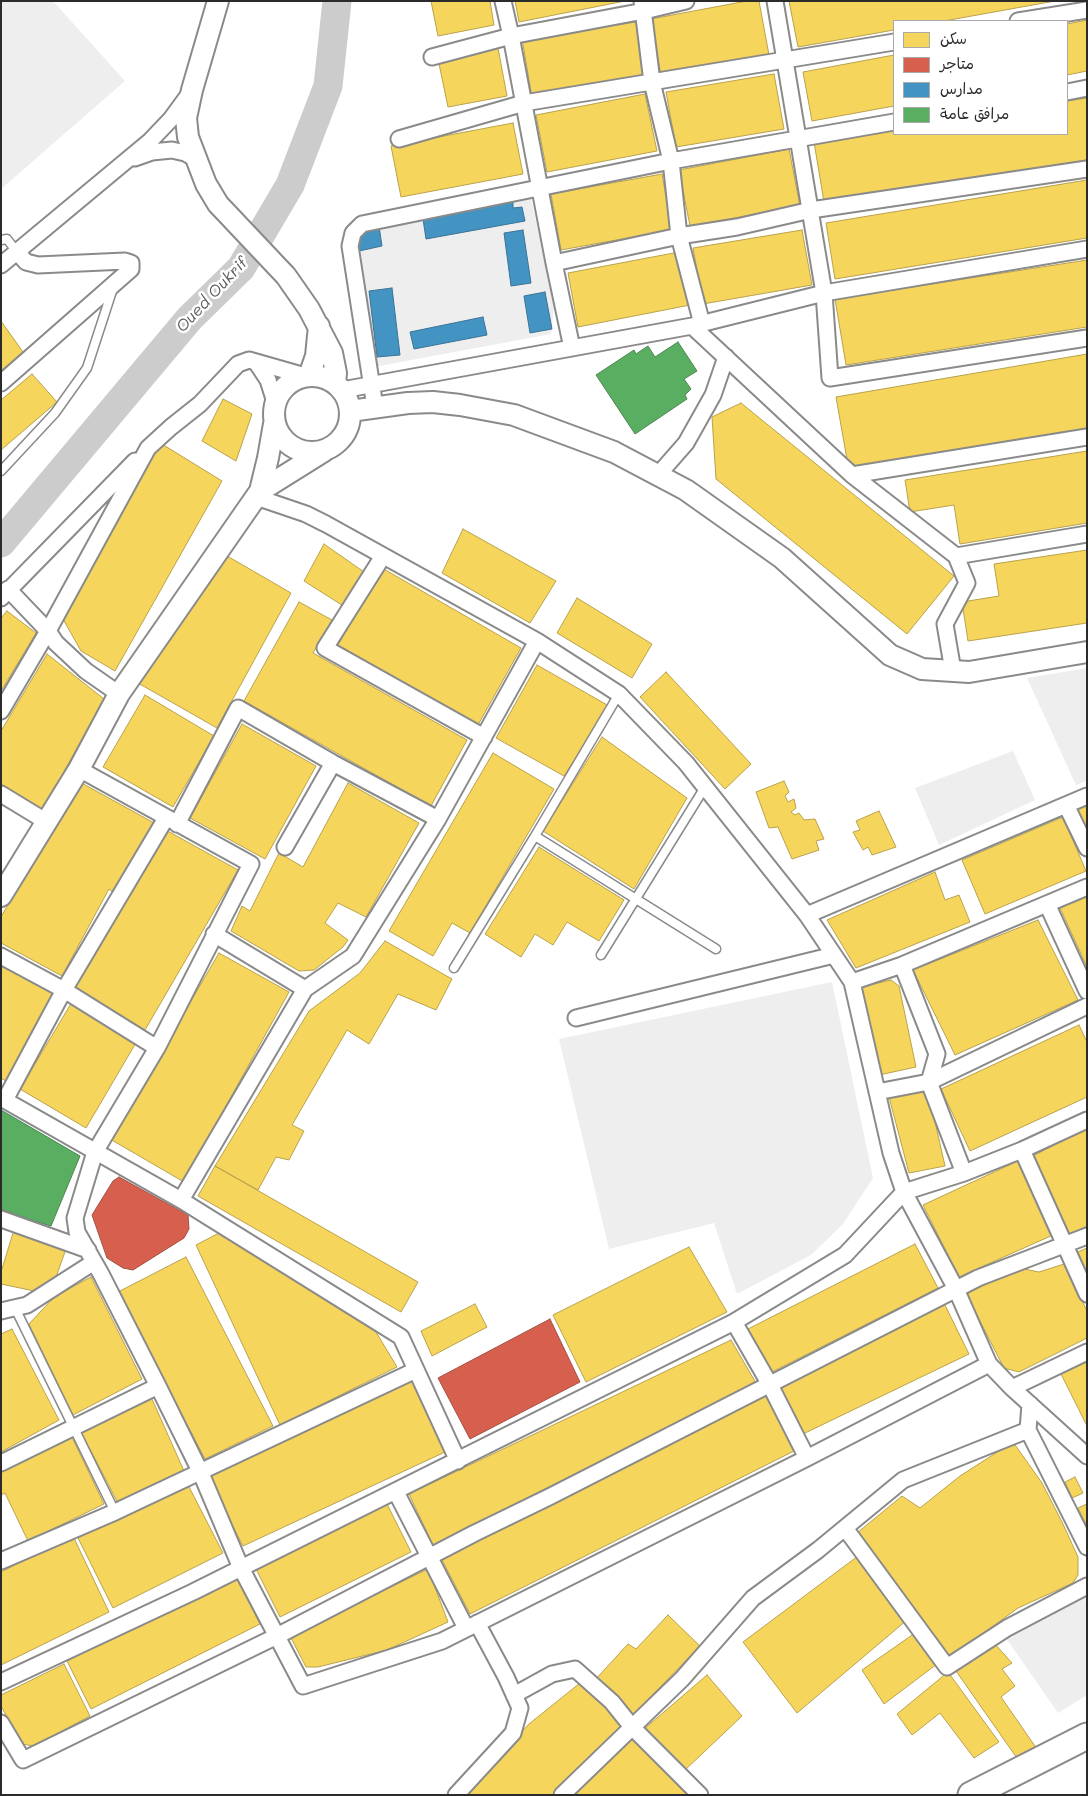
<!DOCTYPE html>
<meta charset="utf-8">
<style>
body{margin:0}
#map{position:relative;width:1088px;height:1796px;overflow:hidden;background:#fff;font-family:Mali,"Playpen Sans Arabic",sans-serif}
canvas{display:block}
.frame{position:absolute;inset:0;border:2px solid #2b2b2b;pointer-events:none}
.legend{position:absolute;left:893px;top:20px;width:175px;height:115px;box-sizing:border-box;background:#fff;border:1px solid #aaa;margin:0;padding:6px 9px;list-style:none;font-size:15px;color:#2b2b2b}
.legend li{display:flex;align-items:center;gap:10px;height:25px}
.legend b{width:25px;border:1px solid #aaa}
</style>
<div id="map">
<canvas width="1088" height="1796"></canvas>
<div class="frame"></div>
<ul class="legend">
<li><b style="height:14px;background:#f6d55c"></b>سكن</li>
<li><b style="height:14px;background:#d6604d"></b>متاجر</li>
<li><b style="height:14px;background:#4393c3"></b>مدارس</li>
<li><b style="height:14px;background:#5aae61"></b>مرافق عامة</li>
</ul>
</div>
<script>
const ctx = document.querySelector('canvas').getContext('2d');
ctx.lineJoin = 'round';
function fillPath(path, color) {
  ctx.fillStyle = color;
  ctx.fill(path, 'evenodd');
}
function toPath(rows) {
  const path = new Path2D();
  for (const r of rows) {
    if (r.length === 3) {
      path.moveTo(r[0] + r[2], r[1]);
      path.arc(r[0], r[1], r[2], 0, 2 * Math.PI);
      continue;
    }
    path.moveTo(r[0], r[1]);
    for (let i = 2; i < r.length; i += 2) path.lineTo(r[i], r[i + 1]);
  }
  return path;
}
function strokePath(path, color, width, dash) {
  ctx.strokeStyle = color;
  ctx.lineWidth = width;
  ctx.lineCap = dash ? 'butt' : 'round';
  ctx.setLineDash(dash || []);
  ctx.stroke(path);
}
function label(font, color, halo, rows, align = 'center') {
  ctx.font = font + ' Mali,sans-serif';
  ctx.lineWidth = 5;
  ctx.setLineDash([]);
  ctx.textBaseline = 'middle';
  ctx.strokeStyle = halo;
  ctx.fillStyle = color;
  for (const [text, x, y, turn = 0] of rows) {
    ctx.save();
    ctx.translate(x, y);
    ctx.rotate((+turn || 0) * Math.PI / 180);
    ctx.textAlign = isNaN(turn) ? turn : align;
    if (halo) ctx.strokeText(text, 0, 0);
    ctx.fillText(text, 0, 0);
    ctx.restore();
  }
}
fillPath(toPath([
 [1,1,53,1,125,81,1,189],
 [531,198,554,307,551,334,374,367,353,229],
 [1087,668,1087,781,1076,785,1027,678],
 [1013,751,1035,800,939,845,915,788],
 [832,982,873,1178,843,1224,811,1255,737,1294,714,1223,609,1249,559,1039],
 [1087,1596,1087,1695,1058,1713,1006,1638]
]), '#eee');
const homes = toPath([
 [431,1,490,1,494,25,438,36,431,1],
 [515,1,625,1,519,22,515,1],
 [747,1,759,1,769,55,661,75,651,19,747,1],
 [789,1,1055,1,944,21,894,21,894,30,798,47,789,1],
 [1087,20,1087,71,1067,75,1067,24,1087,20],
 [636,22,645,79,532,97,522,39,636,22],
 [498,48,507,96,448,107,438,59,498,48],
 [894,55,894,106,812,121,803,72,894,55],
 [774,74,784,129,676,147,666,92,774,74],
 [645,94,657,151,547,172,536,115,645,94],
 [1087,98,1087,160,824,202,814,142,894,129,894,134,1067,134,1067,101,1087,98],
 [513,123,523,174,401,197,391,146,513,123],
 [789,149,800,206,690,226,679,170,789,149],
 [662,174,672,230,561,250,551,194,662,174],
 [1087,180,1087,238,835,279,826,223,1087,180],
 [802,230,812,285,703,304,693,248,802,230],
 [679,252,690,305,578,327,568,273,679,252],
 [1087,260,1087,327,846,365,835,299,1087,260],
 [1,321,23,352,1,371,1,321],
 [1087,354,1087,429,849,471,836,397,1087,354],
 [32,374,57,402,1,450,1,400,32,374],
 [223,399,252,414,236,461,202,441,223,399],
 [741,403,954,576,907,634,716,479,712,417,741,403],
 [157,441,222,481,115,671,81,651,63,619,157,441],
 [1087,451,1087,523,960,544,954,505,910,512,905,480,1087,451],
 [463,529,556,581,530,623,442,573,463,529],
 [324,544,364,572,345,607,304,581,324,544],
 [1087,550,1087,623,968,641,962,602,999,596,994,564,1087,550],
 [222,553,291,593,217,728,138,683,222,553],
 [382,568,521,648,478,725,338,645,382,568],
 [577,598,652,644,632,678,557,633,577,598],
 [299,602,332,620,313,653,467,740,431,806,244,701,299,602],
 [7,611,36,633,1,691,1,618,7,611],
 [47,654,104,699,43,810,1,784,1,731,47,654],
 [537,665,609,706,564,776,496,738,537,665],
 [666,672,751,764,725,789,640,697,666,672],
 [145,695,214,736,173,807,103,767,145,695],
 [242,724,316,766,265,859,190,818,242,724],
 [602,737,687,798,634,889,543,831,602,737],
 [493,753,554,789,470,933,452,923,433,956,389,931,493,753],
 [78,781,156,824,115,894,109,889,62,976,1,943,1,917,78,781],
 [784,781,789,792,785,796,788,802,794,799,796,808,791,812,795,815,799,813,804,820,815,819,824,839,816,841,819,850,792,859,778,827,769,828,756,792,784,781],
 [348,783,419,823,366,917,338,903,325,923,348,940,343,947,314,970,299,971,231,931,242,906,250,911,279,853,303,867,348,783],
 [1087,805,1087,836,1076,810,1087,805],
 [879,811,896,847,872,855,868,847,863,850,853,832,860,830,856,821,879,811],
 [1063,817,1086,871,985,914,962,860,1063,817],
 [164,829,238,870,145,1030,73,987,164,829],
 [539,847,624,900,599,941,567,922,553,945,535,934,521,957,485,934,539,847],
 [935,872,945,900,959,895,970,922,856,968,827,920,935,872],
 [1087,895,1087,967,1060,908,1087,895],
 [1038,920,1078,1000,955,1055,913,970,1038,920],
 [385,941,452,979,436,1010,398,994,369,1044,347,1030,292,1125,304,1131,289,1160,276,1157,258,1190,215,1166,309,1011,360,973,385,941],
 [219,953,289,992,184,1182,110,1139,219,953],
 [1,963,58,995,9,1083,1,1078,1,963],
 [891,980,899,986,916,1067,879,1075,857,988,891,980],
 [72,1002,137,1041,86,1128,20,1089,72,1002],
 [1079,1025,1087,1042,1087,1097,970,1151,941,1089,1079,1025],
 [928,1091,945,1166,909,1173,889,1097,928,1091],
 [1087,1128,1087,1226,1062,1238,1029,1158,1087,1128],
 [1020,1160,1053,1235,959,1277,923,1205,1020,1160],
 [215,1166,418,1282,401,1312,198,1196,215,1166],
 [14,1230,66,1249,56,1277,39,1292,1,1284,1,1272,14,1230],
 [219,1233,376,1332,397,1367,280,1425,196,1245,219,1233],
 [915,1244,938,1288,770,1373,748,1329,915,1244],
 [689,1247,727,1312,586,1382,553,1315,689,1247],
 [1087,1248,1087,1283,1073,1254,1087,1248],
 [186,1257,273,1426,205,1459,118,1292,186,1257],
 [1064,1264,1087,1311,1087,1338,1019,1372,1004,1368,966,1294,1019,1268,1039,1272,1064,1264],
 [91,1277,142,1379,73,1415,29,1324,54,1297,91,1277],
 [944,1303,969,1354,803,1434,778,1383,944,1303],
 [475,1304,487,1327,432,1356,421,1331,475,1304],
 [12,1329,59,1420,1,1452,1,1334,12,1329],
 [731,1340,756,1383,433,1545,409,1494,731,1340],
 [1087,1362,1087,1426,1061,1374,1087,1362],
 [412,1379,445,1452,243,1546,207,1476,412,1379],
 [765,1394,794,1451,470,1614,441,1558,645,1458,765,1394],
 [152,1399,184,1471,118,1503,81,1432,152,1399],
 [70,1433,104,1504,28,1541,5,1493,1,1495,1,1467,70,1433],
 [1013,1442,1042,1483,1062,1522,1078,1557,1078,1575,1073,1583,1018,1608,947,1660,857,1533,902,1496,920,1508,960,1476,1013,1442],
 [1075,1477,1083,1493,1072,1498,1065,1482,1075,1477],
 [187,1483,223,1553,113,1608,78,1538,187,1483],
 [386,1502,411,1552,280,1617,255,1567,386,1502],
 [1087,1504,1087,1526,1078,1508,1087,1504],
 [73,1536,109,1612,1,1665,1,1572,73,1536],
 [858,1556,907,1620,797,1713,743,1642,858,1556],
 [428,1569,448,1622,387,1650,318,1667,306,1667,290,1636,428,1569],
 [236,1576,260,1624,91,1709,67,1661,236,1576],
 [668,1615,700,1646,632,1716,595,1680,628,1644,636,1649,668,1615],
 [915,1633,937,1664,884,1704,862,1670,915,1633],
 [994,1643,1012,1663,1002,1669,1015,1686,1001,1697,1037,1749,1019,1761,956,1671,994,1643],
 [64,1664,90,1716,34,1746,22,1744,1,1706,1,1695,64,1664],
 [948,1672,999,1742,974,1758,940,1713,912,1735,897,1714,948,1672],
 [707,1675,742,1716,684,1771,643,1730,707,1675],
 [580,1683,624,1725,554,1795,463,1795,529,1724,580,1683],
 [632,1736,687,1795,573,1795,632,1736]
]);
fillPath(homes, '#f6d55c');
strokePath(homes, '#b9a24d', 1);
const shops = toPath([
 [119,1177,188,1215,189,1229,184,1238,133,1270,123,1268,107,1258,92,1215,113,1181,119,1177],
 [550,1319,580,1382,470,1439,438,1378,550,1319]
]);
fillPath(shops, '#d6604d');
strokePath(shops, '#a35043', 1);
const schools = toPath([
 [513,202,513,208,522,207,525,221,426,239,423,219,513,202],
 [379,226,382,246,359,251,355,230,379,226],
 [523,230,531,283,511,286,504,233,523,230],
 [392,288,400,355,377,357,369,291,392,288],
 [545,292,552,329,530,333,524,296,545,292],
 [483,317,487,335,414,349,410,332,483,317]
]);
fillPath(schools, '#4393c3');
strokePath(schools, '#3c7495', 1);
const public = toPath([
 [678,342,697,371,684,379,691,389,685,395,687,399,635,434,596,375,634,350,636,354,648,346,655,357,678,342],
 [1,1110,80,1156,51,1226,28,1219,1,1209,1,1110]
]);
fillPath(public, '#5aae61');
strokePath(public, '#4c8751', 1);
strokePath(toPath([
 [1,543,189,319,241,268,290,185,328,86,337,1]
]), '#ccc', 29);
const service = toPath([
 [1,240,7,239,17,252],
 [1,471,55,413,87,368,113,288],
 [619,694,535,836,716,949],
 [601,955,705,787],
 [454,968,535,836],
 [15,1308,115,1512]
]);
const minor = toPath([
 [503,1,511,36,554,263,572,348],
 [642,1,652,82,671,161,679,236,702,324],
 [775,1,824,293,830,378,1087,338],
 [1018,21,1087,10],
 [432,57,511,36,644,11,686,1],
 [1067,92,1087,88],
 [399,139,524,103,894,42],
 [135,158,152,152,172,150,185,153,196,159],
 [554,263,679,236,737,227,811,210,1087,169],
 [1,265,150,141,171,119,190,93],
 [692,326,852,475,956,556,967,583,945,624,953,671],
 [256,362,268,380,275,402],
 [1,383,131,269,131,263,125,261,38,265,26,262,17,252],
 [342,390,692,326,824,293,1087,249],
 [375,407,350,246,353,233,362,224,671,161,894,122],
 [658,475,686,443,713,395,726,357],
 [852,475,1087,437],
 [256,497,306,514,326,524,537,641,619,694,686,763,807,915,852,982,891,1153,904,1192,956,1289,989,1364,1012,1388,1087,1456],
 [383,556,325,648,484,737],
 [956,556,1087,534],
 [8,589,48,631,56,643,86,671,119,694],
 [1,598,135,461],
 [1,711,48,631,148,448,171,427,200,404,238,364,249,360,305,376],
 [79,769,251,864,157,1048,95,1152,75,1218,77,1232,101,1274,158,1386,200,1471,241,1568,303,1686,442,1641,807,1458,989,1364],
 [1,794,47,822],
 [1066,805,1087,848],
 [177,824,238,708,333,763,438,819],
 [285,847,333,763],
 [1047,904,1087,991],
 [807,915,1087,796],
 [214,934,305,989],
 [1,956,64,990,157,1048],
 [902,965,937,1054,929,1082,964,1173],
 [852,982,902,965,1087,887],
 [576,1018,834,955],
 [877,1092,929,1082,1087,1006],
 [1,1098,181,1200,401,1337,458,1461],
 [5,1100,64,990,166,818],
 [1022,1150,1087,1294],
 [181,1200,305,989,353,956,438,819,537,641],
 [1,1219,88,1250],
 [1,1311,27,1305,94,1262],
 [734,1322,769,1383,807,1458],
 [1012,1388,1087,1352],
 [1030,1404,1028,1430,1087,1547],
 [1,1463,158,1386],
 [396,1492,466,1628],
 [845,1528,947,1667,1007,1628,1087,1586],
 [1,1561,115,1512,416,1370],
 [1,1682,193,1592,734,1322,845,1255,904,1192,964,1173,1022,1150,1087,1120],
 [514,1695,552,1674,575,1669,612,1702,632,1727,700,1795],
 [1,1723,23,1760,277,1636,475,1533,549,1497,978,1278,1087,1236],
 [456,1795,513,1733,520,1708,506,1677,477,1623],
 [562,1795,682,1679,753,1598,818,1550,903,1480,1028,1430]
]);
const tertiary = toPath([
 [218,1,192,90,186,118,188,137,206,184,218,204,286,276,309,309,332,353,336,373,335,383],
 [312,414,38],
 [309,376,316,356,319,326],
 [350,411,408,403,433,402,460,405,514,415,614,452,686,490,782,558,890,655,922,669,969,672,1087,652],
 [260,491,324,451],
 [1,896,79,769,119,694,260,491,268,458,274,424]
]);
const primary = toPath([
 [971,1795,1087,1736]
]);
strokePath(service, '#8a8a8a', 11);
strokePath(minor, '#8a8a8a', 19);
strokePath(tertiary, '#8a8a8a', 24);
strokePath(primary, '#8a8a8a', 29);
strokePath(service, '#fff', 8);
strokePath(minor, '#fff', 15);
strokePath(tertiary, '#fff', 20);
strokePath(primary, '#fff', 25);
label('italic 16px', '#5c5c5c', '#fff', [
 ["Oued Oukrif",212,295,-47]
]);
</script>
